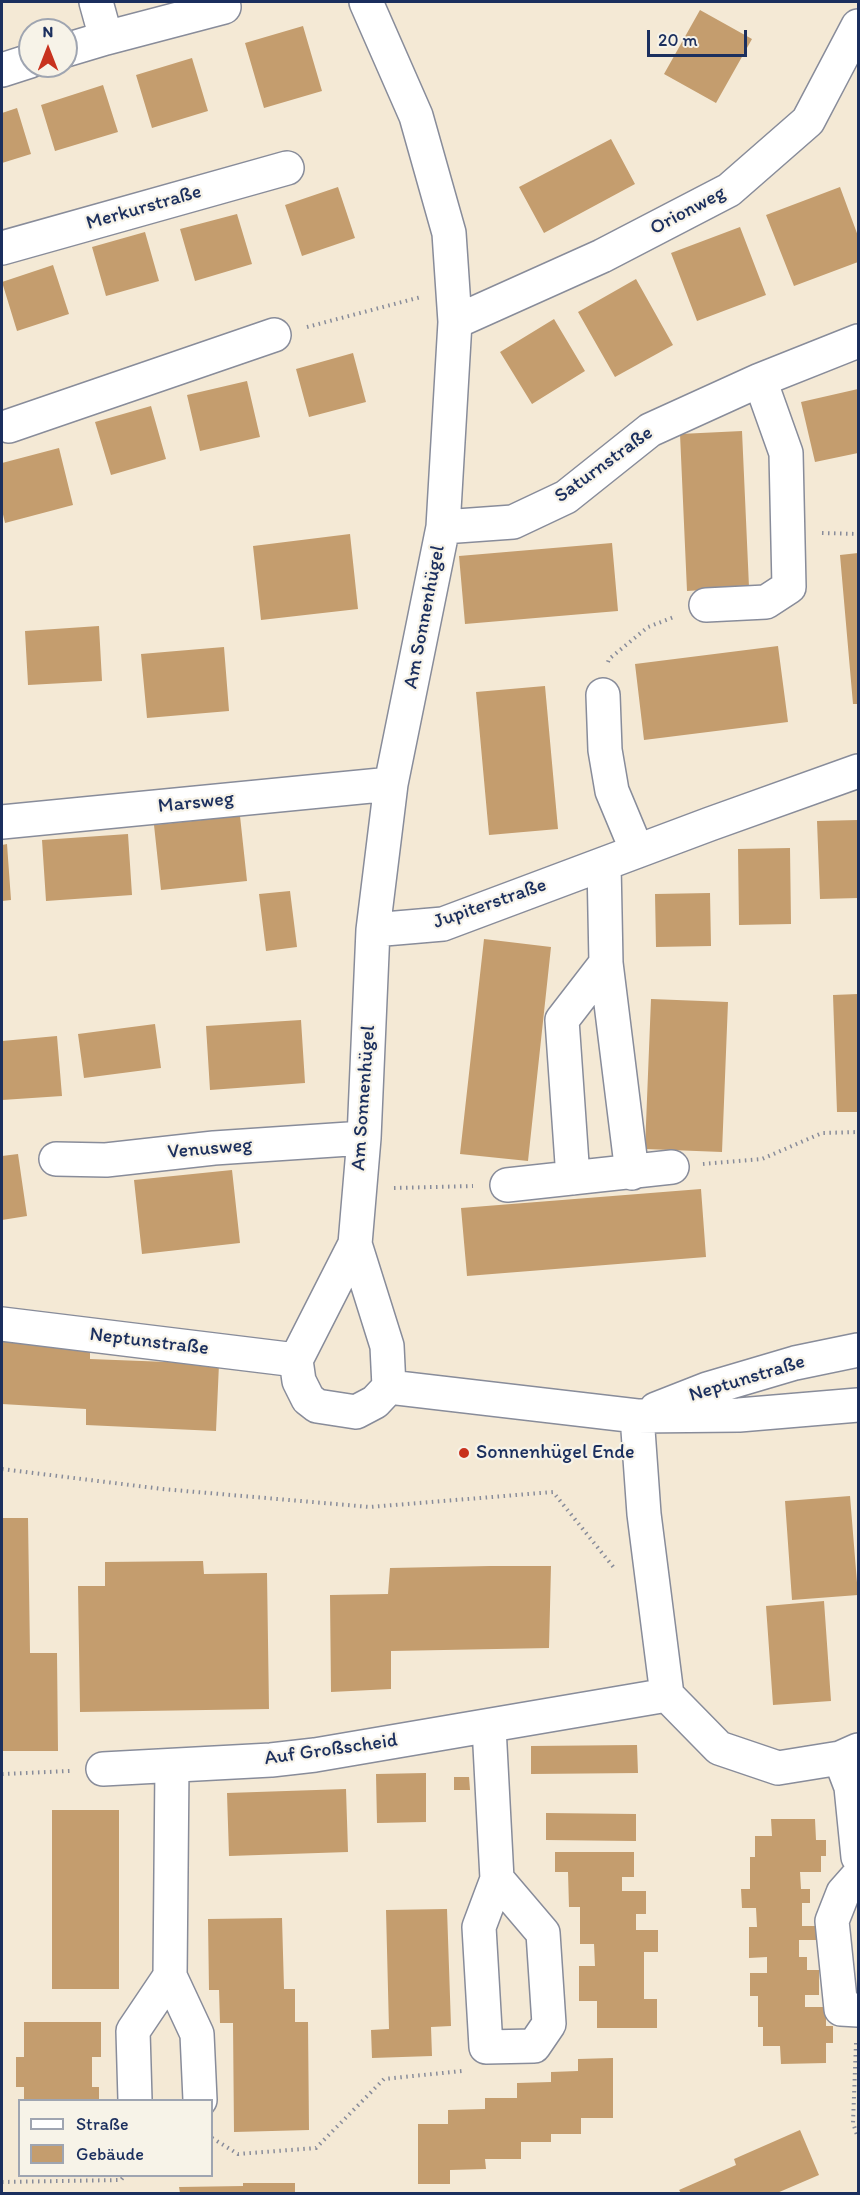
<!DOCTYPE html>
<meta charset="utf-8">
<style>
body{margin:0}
#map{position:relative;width:860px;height:2195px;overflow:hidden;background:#f4e9d5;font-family:Itim,sans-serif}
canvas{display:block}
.frame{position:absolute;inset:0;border:3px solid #1b2f5e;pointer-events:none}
.legend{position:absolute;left:18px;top:2099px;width:195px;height:78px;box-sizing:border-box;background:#f7f3e8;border:2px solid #9fa5b1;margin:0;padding:8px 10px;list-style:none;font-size:18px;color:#1b2f5e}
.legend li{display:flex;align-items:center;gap:12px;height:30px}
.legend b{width:30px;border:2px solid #9fa5b1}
.north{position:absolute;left:18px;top:18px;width:60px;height:60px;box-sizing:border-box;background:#f7f3e8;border:2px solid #9fa5b1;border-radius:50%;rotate:0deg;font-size:16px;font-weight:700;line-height:24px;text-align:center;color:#1b2f5e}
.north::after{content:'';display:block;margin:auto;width:21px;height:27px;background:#c8321e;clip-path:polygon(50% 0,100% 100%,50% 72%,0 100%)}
.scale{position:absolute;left:647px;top:30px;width:100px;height:27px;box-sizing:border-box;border:3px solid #1b2f5e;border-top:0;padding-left:8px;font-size:18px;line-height:21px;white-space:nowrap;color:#1b2f5e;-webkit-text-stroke:4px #f7f3e8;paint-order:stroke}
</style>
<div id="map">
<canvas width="860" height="2195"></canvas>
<div class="frame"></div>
<ul class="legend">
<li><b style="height:8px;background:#fff"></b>Straße</li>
<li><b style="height:16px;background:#c49d6e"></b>Gebäude</li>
</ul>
<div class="north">N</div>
<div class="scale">20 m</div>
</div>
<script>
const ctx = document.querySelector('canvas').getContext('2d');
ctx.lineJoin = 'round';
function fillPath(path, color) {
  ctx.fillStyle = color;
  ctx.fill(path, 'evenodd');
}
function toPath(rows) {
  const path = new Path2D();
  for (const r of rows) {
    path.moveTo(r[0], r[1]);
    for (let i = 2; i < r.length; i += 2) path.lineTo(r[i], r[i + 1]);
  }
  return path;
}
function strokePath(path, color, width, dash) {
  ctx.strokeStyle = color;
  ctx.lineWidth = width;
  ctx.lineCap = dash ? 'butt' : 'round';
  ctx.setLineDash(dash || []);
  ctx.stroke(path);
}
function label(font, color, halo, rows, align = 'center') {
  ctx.font = font + ' Itim,sans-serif';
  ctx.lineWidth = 4.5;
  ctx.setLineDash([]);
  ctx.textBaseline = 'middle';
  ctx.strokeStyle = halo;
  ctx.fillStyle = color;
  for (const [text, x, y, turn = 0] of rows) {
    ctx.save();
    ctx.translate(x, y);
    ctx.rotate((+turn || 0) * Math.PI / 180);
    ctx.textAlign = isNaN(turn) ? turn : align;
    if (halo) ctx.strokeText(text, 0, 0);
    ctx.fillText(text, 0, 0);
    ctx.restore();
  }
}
fillPath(toPath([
 [700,10,752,39,716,103,664,74],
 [303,26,322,91,264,108,245,43],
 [192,58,208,111,152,128,136,75],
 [103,85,118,132,55,151,41,105],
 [17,108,31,154,2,163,2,113],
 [611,139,635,184,544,233,519,187],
 [338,187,355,238,302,256,285,205],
 [840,187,858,236,858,262,794,286,766,215],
 [237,214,252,264,195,281,180,229],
 [740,227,766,295,697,321,671,253],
 [145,232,159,281,106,296,92,247],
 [53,265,69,314,17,331,2,282],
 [636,279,673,345,615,377,578,312],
 [554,319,585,371,532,404,500,352],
 [353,353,366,402,309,417,296,369],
 [247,381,260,437,200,451,187,395],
 [858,389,858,453,815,462,801,402],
 [151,406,166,459,111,475,95,422],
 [742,431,749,587,687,591,680,434],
 [59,448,73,505,5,523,2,510,2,463],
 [350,534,358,609,261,620,253,546],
 [612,543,618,611,465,624,459,556],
 [858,553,858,704,853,704,840,555],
 [99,626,102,681,28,685,25,631],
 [778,646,788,722,644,740,635,664],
 [224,647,229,711,147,718,141,654],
 [545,686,558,829,489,835,476,692],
 [240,816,247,881,161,890,154,825],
 [858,820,858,898,820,899,817,821],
 [128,834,132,895,46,901,42,840],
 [7,844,11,900,2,901,2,845],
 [790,848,791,924,739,925,738,849],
 [290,891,297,947,266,951,259,894],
 [710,893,711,946,656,947,655,894],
 [484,939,551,947,528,1161,460,1154],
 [858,994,858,1112,837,1112,833,995],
 [651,999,728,1002,722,1152,645,1149],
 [301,1020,305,1083,210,1090,206,1026],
 [155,1024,161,1068,84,1078,78,1034],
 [57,1036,62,1096,2,1100,2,1041],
 [18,1154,27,1216,2,1220,2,1156],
 [232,1170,240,1243,142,1254,134,1180],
 [701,1189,706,1257,467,1276,461,1208],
 [2,1341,90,1347,90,1359,219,1364,216,1431,86,1425,86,1409,2,1404],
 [850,1496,858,1595,792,1600,785,1501],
 [2,1518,28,1518,30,1653,57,1653,58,1751,2,1751],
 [203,1561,204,1574,267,1573,269,1709,80,1712,78,1586,105,1586,105,1562],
 [490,1566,551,1566,549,1648,391,1651,391,1689,331,1692,330,1595,388,1594,390,1568],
 [824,1601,831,1701,773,1705,766,1606],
 [637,1745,638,1773,531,1774,531,1746],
 [426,1773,426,1822,377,1823,376,1774],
 [454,1777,469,1777,470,1790,454,1790],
 [346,1789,348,1852,229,1856,227,1793],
 [52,1810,119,1810,119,1989,52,1989],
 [546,1813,636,1814,636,1841,546,1840],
 [771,1819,815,1819,816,1840,826,1840,826,1856,821,1856,821,1872,800,1872,801,1889,810,1889,810,1903,802,1903,802,1926,819,1926,819,1940,799,1940,799,1957,807,1957,807,1970,819,1970,819,1995,805,1995,805,2007,826,2007,826,2026,833,2026,833,2043,826,2043,826,2063,781,2064,780,2046,763,2046,763,2027,758,2027,758,1996,750,1996,750,1973,767,1973,767,1957,749,1958,749,1927,757,1927,756,1908,742,1908,741,1889,750,1889,750,1857,755,1857,755,1836,772,1836],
 [555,1852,634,1852,634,1877,622,1877,622,1891,646,1891,646,1914,636,1914,636,1930,658,1930,658,1952,644,1952,644,1999,657,1999,657,2028,597,2028,597,2001,579,2001,579,1966,595,1966,594,1944,580,1944,580,1907,569,1907,568,1872,555,1872],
 [447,1909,451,2026,431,2027,432,2056,372,2058,371,2030,389,2029,386,1910],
 [282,1918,284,1989,295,1989,295,2022,308,2022,309,2130,234,2132,233,2023,220,2023,219,1990,209,1990,208,1919],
 [24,2022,101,2022,101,2057,92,2057,92,2087,99,2087,99,2100,24,2100,24,2087,16,2087,16,2057,24,2057],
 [613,2058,613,2118,581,2118,581,2134,551,2134,551,2142,521,2142,521,2159,485,2159,486,2169,450,2170,450,2184,418,2184,418,2124,448,2124,448,2110,485,2109,485,2098,517,2098,517,2083,551,2082,551,2072,578,2071,578,2059],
 [800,2130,819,2175,777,2193,681,2193,679,2190,736,2165,734,2159],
 [243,2183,295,2183,295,2193,180,2193,179,2187,243,2186]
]), '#c49d6e');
const minor = toPath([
 [106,38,224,7],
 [66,50,106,38,96,2],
 [2,70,30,61],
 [2,248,287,168],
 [455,322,602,256,729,190,808,121,858,26],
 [9,426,274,335],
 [443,527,513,522,566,497,650,430,760,380,858,341],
 [706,605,766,602,789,587,786,453,760,380],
 [603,695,605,750,612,791,637,851],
 [2,822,391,784],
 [373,930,443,924,710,824,858,771],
 [606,963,632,1173],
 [56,1159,106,1160,214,1148,364,1138],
 [573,1178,562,1020,606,963,604,864],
 [507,1185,672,1167],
 [355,1244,296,1360,299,1381,308,1399,317,1406,356,1412,375,1402,389,1387,387,1346,355,1244,364,1138,373,930,391,784,443,527,455,322,449,233,416,116,366,2],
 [2,1324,296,1360],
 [389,1387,637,1416,739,1415,858,1405],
 [656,1409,707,1389,795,1363,858,1350],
 [637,1416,644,1514,667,1695,719,1748,778,1768,840,1758,858,1750],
 [489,1727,497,1879,479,1927,486,2047,534,2046,549,2024,543,1933,497,1879],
 [840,1758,851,1787,858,1857],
 [172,1766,170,1976,197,2034,200,2100],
 [103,1769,271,1760,315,1755,667,1695],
 [858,1876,843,1893,832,1921,841,2009,858,2010],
 [135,2100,133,2031,170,1976]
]);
strokePath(minor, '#888c9a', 36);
strokePath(toPath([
 [307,327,421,297],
 [822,533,858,534],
 [608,662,609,659,648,627,674,617],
 [703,1164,762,1159,822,1133,858,1132],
 [394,1188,473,1186],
 [2,1469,162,1489,370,1507,553,1492,615,1569],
 [2,1774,70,1771],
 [856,2043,853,2123,858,2138],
 [212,2138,238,2154,316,2148,384,2079,462,2071],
 [2,2182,121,2180,124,2176]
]), '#888c9a', 4, [1.5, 4.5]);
strokePath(minor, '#fff', 33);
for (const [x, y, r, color] of [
 [464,1453,6,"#c8321e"]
]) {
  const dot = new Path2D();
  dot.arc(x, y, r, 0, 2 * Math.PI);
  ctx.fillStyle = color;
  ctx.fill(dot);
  strokePath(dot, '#f7f3e8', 2);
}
label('20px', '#1b2f5e', '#f7f3e8', [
 ["Merkurstraße",144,208,-16],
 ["Orionweg",688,211,-28],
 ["Saturnstraße",604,465,-36],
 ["Am Sonnenhügel",425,617,-79],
 ["Marsweg",196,803,-6],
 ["Jupiterstraße",490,904,-19],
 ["Am Sonnenhügel",364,1098,-86],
 ["Venusweg",210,1149,-5],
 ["Neptunstraße",149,1342,7],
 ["Neptunstraße",747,1379,-17],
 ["Auf Großscheid",331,1750,-8]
]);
label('20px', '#1b2f5e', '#f7f3e8', [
 ["Sonnenhügel Ende",476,1453]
], 'left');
</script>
